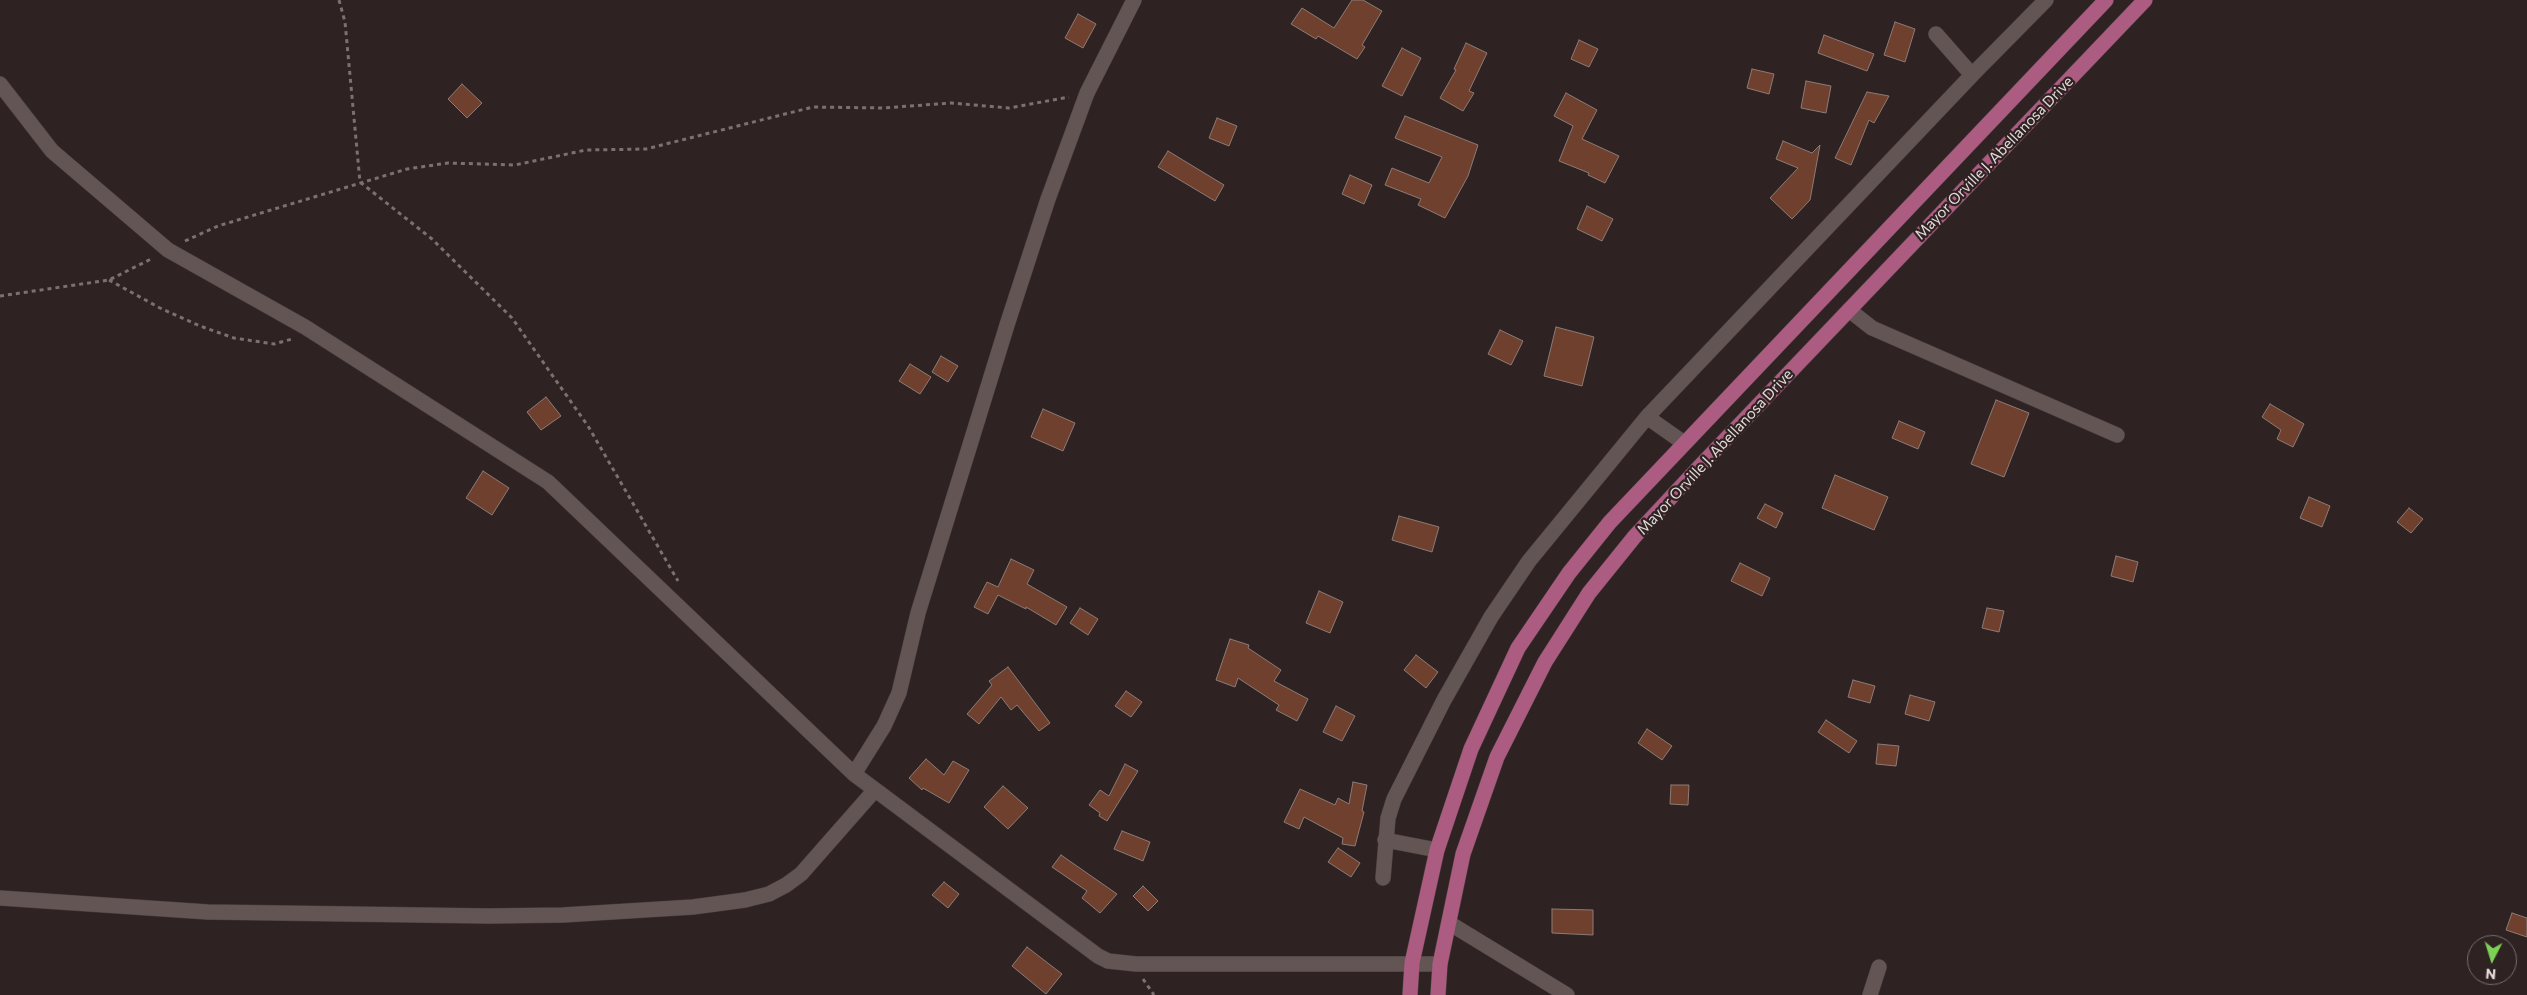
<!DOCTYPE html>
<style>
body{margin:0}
#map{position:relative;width:2527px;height:995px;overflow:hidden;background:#2f2222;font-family:Commissioner,sans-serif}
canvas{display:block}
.north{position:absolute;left:2467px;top:935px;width:50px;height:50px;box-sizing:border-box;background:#2f2222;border:1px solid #776c6c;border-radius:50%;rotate:185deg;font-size:14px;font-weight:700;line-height:20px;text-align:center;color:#e3dada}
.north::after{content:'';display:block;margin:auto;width:18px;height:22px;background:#7bd156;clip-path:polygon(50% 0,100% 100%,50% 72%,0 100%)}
</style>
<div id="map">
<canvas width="2527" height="995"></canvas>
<div class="north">N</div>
</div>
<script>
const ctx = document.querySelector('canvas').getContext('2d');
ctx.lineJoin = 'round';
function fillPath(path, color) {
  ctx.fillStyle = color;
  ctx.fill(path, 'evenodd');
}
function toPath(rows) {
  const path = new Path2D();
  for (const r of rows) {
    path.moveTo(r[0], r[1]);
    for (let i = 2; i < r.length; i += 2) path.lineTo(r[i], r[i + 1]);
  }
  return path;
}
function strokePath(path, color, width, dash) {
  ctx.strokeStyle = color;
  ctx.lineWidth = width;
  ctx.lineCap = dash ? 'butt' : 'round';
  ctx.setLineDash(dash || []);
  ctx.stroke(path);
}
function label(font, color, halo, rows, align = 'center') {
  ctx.font = font + ' Commissioner,sans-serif';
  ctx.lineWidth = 4.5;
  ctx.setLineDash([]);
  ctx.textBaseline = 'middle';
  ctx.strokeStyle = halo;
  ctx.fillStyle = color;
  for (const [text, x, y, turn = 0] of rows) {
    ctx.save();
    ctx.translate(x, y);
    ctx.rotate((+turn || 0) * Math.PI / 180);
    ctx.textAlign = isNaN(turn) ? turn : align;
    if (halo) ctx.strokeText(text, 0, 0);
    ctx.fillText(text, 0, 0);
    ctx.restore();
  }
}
const building = toPath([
 [1352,0,1363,0,1382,11,1362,45,1365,47,1357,59,1318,36,1316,39,1291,24,1302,8,1334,28,1352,0],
 [1078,14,1096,24,1083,48,1065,38,1078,14],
 [1895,22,1915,29,1905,62,1884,55,1895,22],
 [1824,35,1874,54,1867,71,1818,53,1824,35],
 [1579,40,1598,49,1589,67,1571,59,1579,40],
 [1466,43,1487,53,1469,91,1474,93,1463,111,1440,98,1456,70,1454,69,1466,43],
 [1402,48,1421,58,1402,96,1382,86,1402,48],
 [1752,69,1774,74,1769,94,1747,88,1752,69],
 [1806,81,1831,86,1826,113,1801,108,1806,81],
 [462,84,482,103,467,118,448,99,462,84],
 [1867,92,1889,96,1874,123,1869,120,1851,165,1835,158,1867,92],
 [1566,93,1597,110,1582,139,1619,156,1605,183,1588,175,1589,173,1559,161,1573,126,1554,116,1566,93],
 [1405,116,1478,145,1468,176,1445,218,1418,205,1421,199,1385,185,1392,168,1429,183,1442,157,1395,138,1405,116],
 [1217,118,1237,126,1229,146,1209,138,1217,118],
 [1783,141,1812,153,1820,145,1810,200,1792,219,1770,198,1798,168,1776,159,1783,141],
 [1168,151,1224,185,1215,201,1158,167,1168,151],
 [1350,175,1372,185,1364,204,1342,194,1350,175],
 [1587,206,1613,219,1602,241,1577,229,1587,206],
 [1556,327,1594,337,1582,386,1544,376,1556,327],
 [1500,330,1523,341,1511,365,1488,354,1500,330],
 [941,356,958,366,948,382,932,372,941,356],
 [910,364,931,377,920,394,899,381,910,364],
 [546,397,561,416,541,430,527,412,546,397],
 [1996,400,2029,413,2004,477,1971,464,1996,400],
 [2270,404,2304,424,2293,447,2277,439,2281,430,2262,417,2270,404],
 [1043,409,1075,423,1063,451,1031,437,1043,409],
 [1899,421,1925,432,1918,449,1892,438,1899,421],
 [483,471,509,488,492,515,466,498,483,471],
 [1835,475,1888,497,1874,530,1822,508,1835,475],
 [2309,497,2330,506,2322,527,2300,518,2309,497],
 [1765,504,1783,513,1776,528,1757,518,1765,504],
 [2409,508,2423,519,2411,533,2397,522,2409,508],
 [1399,516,1439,527,1432,552,1392,540,1399,516],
 [2116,556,2138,562,2133,582,2111,576,2116,556],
 [1011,559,1034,570,1027,584,1067,607,1056,625,1026,607,1026,609,998,595,988,614,974,607,987,582,998,587,1011,559],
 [1740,563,1770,578,1762,596,1731,581,1740,563],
 [1319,591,1343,602,1330,633,1306,623,1319,591],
 [1080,608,1098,619,1088,635,1070,623,1080,608],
 [1987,608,2004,611,1999,632,1982,628,1987,608],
 [1230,639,1249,645,1248,648,1281,670,1274,681,1308,699,1297,721,1276,710,1279,705,1238,678,1235,687,1216,680,1230,639],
 [1416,655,1438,672,1426,688,1404,670,1416,655],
 [1008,667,1050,723,1039,731,1017,705,1011,710,1001,697,979,724,967,714,992,685,989,681,1008,667],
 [1853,680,1875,686,1870,703,1848,697,1853,680],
 [1126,691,1142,702,1131,717,1115,706,1126,691],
 [1910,695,1935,702,1929,721,1905,714,1910,695],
 [1336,706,1355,716,1342,741,1323,732,1336,706],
 [1826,720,1857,741,1849,753,1818,732,1826,720],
 [1647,729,1672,746,1662,760,1638,743,1647,729],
 [1878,744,1899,746,1896,766,1876,764,1878,744],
 [926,759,944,775,953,761,969,770,949,803,923,788,922,790,909,778,926,759],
 [1125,764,1138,771,1107,821,1099,816,1100,813,1089,805,1100,790,1109,796,1125,764],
 [1353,782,1367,785,1362,811,1364,812,1355,846,1342,844,1343,838,1304,817,1299,829,1284,822,1300,789,1335,805,1338,798,1349,804,1353,782],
 [1671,785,1689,785,1688,805,1670,804,1671,785],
 [1003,786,1028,808,1008,829,984,807,1003,786],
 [1122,831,1150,842,1143,861,1114,849,1122,831],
 [1338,848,1360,863,1351,877,1328,862,1338,848],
 [1061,855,1117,894,1100,913,1082,898,1087,891,1052,867,1061,855],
 [944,882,959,894,948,908,932,895,944,882],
 [1143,886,1158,901,1148,911,1133,896,1143,886],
 [1552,909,1593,910,1593,935,1552,933,1552,909],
 [2512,913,2527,918,2527,937,2506,930,2512,913],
 [1027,947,1062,974,1046,994,1012,966,1027,947]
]);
fillPath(building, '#70402e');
strokePath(building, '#8b7c77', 1);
const minor = toPath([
 [1972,75,2046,0],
 [0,84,52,151,168,250,305,327,548,482,854,774,1098,956,1108,961,1136,964,1440,964],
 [1849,310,1872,328,2117,435],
 [1684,443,1647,417,1972,75,1936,34],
 [854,774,884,726,899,693,918,613,1007,325,1048,199,1087,93,1134,0],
 [1385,840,1437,850],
 [1383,878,1388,818,1394,799,1444,700,1491,617,1529,561,1647,417],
 [0,898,208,912,489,916,563,915,693,907,745,900,769,894,786,885,801,874,874,791],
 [1449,923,1567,995],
 [1870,995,1879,967]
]);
const major = toPath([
 [1410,995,1412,963,1437,850,1471,749,1518,648,1569,573,1610,522,2106,0],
 [1438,995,1440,964,1463,854,1497,757,1545,662,1589,593,1635,536,1703,463,2145,0]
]);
strokePath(minor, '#483d3d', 16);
strokePath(major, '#483d3d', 16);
strokePath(toPath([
 [339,0,345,22,360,182,432,239,512,318,588,426,678,581],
 [185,241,218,226,407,169,448,163,515,165,586,150,646,149,813,107,883,108,951,103,1009,108,1069,97],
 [109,280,160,308,200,326,234,338,274,344,292,339],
 [0,296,109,280,153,258],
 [1143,979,1154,995]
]), '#7c7070', 3, [4, 4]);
strokePath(minor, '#645555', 15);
strokePath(major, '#ac5c81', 15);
label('15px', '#e3dada', '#2f2222', [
 ["Mayor Orville J. Abellanosa Drive",1994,158,-46],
 ["Mayor Orville J. Abellanosa Drive",1715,452,-47]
]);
</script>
